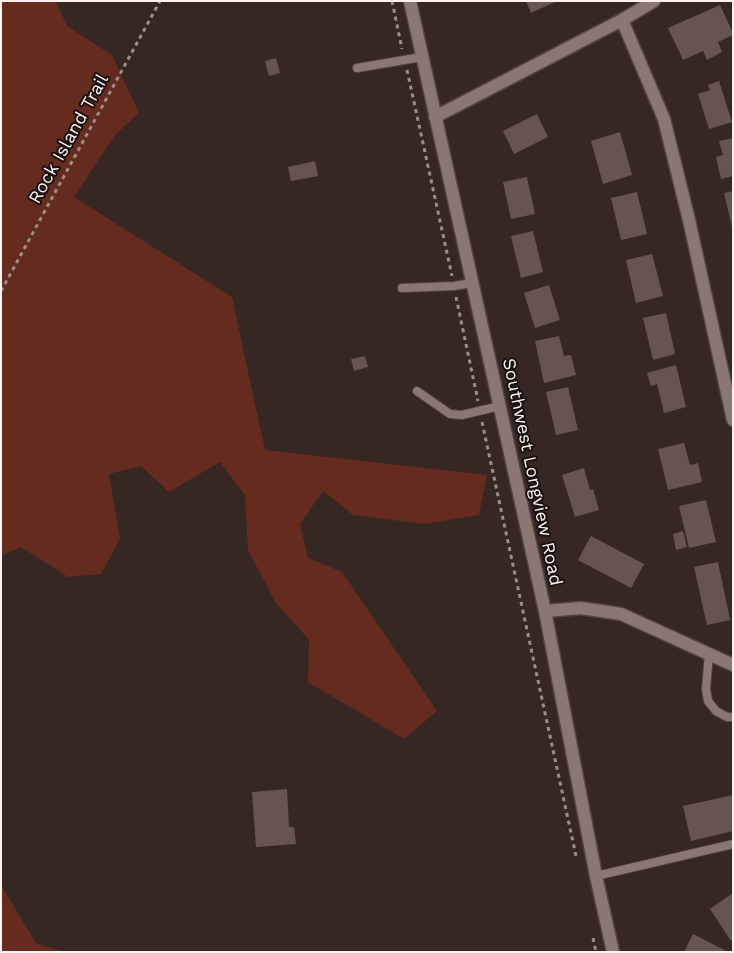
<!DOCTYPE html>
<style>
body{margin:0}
#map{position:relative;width:734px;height:953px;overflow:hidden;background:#372723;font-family:"Work Sans",sans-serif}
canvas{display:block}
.frame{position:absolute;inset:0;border:2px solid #fdf2ef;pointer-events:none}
</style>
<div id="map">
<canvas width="734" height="953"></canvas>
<div class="frame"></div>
</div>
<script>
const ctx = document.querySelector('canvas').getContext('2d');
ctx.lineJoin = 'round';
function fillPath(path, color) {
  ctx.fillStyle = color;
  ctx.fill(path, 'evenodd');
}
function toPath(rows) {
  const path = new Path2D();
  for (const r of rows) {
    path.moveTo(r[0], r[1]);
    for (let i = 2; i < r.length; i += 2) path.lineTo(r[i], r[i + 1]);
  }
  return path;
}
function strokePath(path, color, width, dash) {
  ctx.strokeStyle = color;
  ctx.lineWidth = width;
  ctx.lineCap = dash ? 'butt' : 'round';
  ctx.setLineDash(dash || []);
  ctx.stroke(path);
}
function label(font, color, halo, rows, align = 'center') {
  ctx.font = font + ' "Work Sans",sans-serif';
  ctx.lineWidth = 4;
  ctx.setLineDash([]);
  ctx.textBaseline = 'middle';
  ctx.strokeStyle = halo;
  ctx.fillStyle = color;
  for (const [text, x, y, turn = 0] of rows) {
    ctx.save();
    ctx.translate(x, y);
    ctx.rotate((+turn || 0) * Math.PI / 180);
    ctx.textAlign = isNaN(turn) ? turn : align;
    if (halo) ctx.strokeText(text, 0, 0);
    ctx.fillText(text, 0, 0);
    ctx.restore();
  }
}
fillPath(toPath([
 [1,1,56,1,67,26,112,55,139,113,115,135,74,197,232,297,265,450,487,475,479,515,424,524,353,515,323,491,300,524,308,558,342,572,437,711,404,739,308,682,309,640,276,603,248,550,245,495,220,462,169,492,141,466,109,474,120,539,101,574,68,577,21,547,1,556],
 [1,885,36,943,64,952,1,952]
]), '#642b1e');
fillPath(toPath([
 [526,1,557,1,531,13],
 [720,5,733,33,733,35,718,42,722,52,707,60,703,51,683,60,668,28],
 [276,58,280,73,269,76,265,61],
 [719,81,732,122,709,129,698,94,710,90,708,85],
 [537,114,548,137,514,154,503,131],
 [620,132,632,175,603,184,591,141],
 [733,138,733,176,721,179,716,157,723,155,719,141],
 [315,161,318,176,291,181,288,167],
 [527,177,535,214,511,219,503,182],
 [733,191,733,227,732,227,724,193],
 [637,192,647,234,621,240,611,198],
 [533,231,543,272,521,278,511,236],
 [652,254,663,296,636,303,626,260],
 [549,285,560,320,535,328,524,293],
 [666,313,675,354,653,360,643,318],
 [559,336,564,356,571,355,576,375,544,383,535,341],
 [365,356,368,367,354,371,351,359],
 [676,365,686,407,664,413,657,384,651,386,647,373],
 [568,387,578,430,556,435,546,392],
 [684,443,690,465,698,463,702,482,668,490,658,449],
 [584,468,590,490,593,489,599,510,575,517,562,475],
 [706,500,716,542,689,548,679,506],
 [683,531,687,547,676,550,673,534],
 [591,536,644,564,631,588,578,560],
 [718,562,730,620,707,625,694,567],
 [287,789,289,827,294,827,296,844,256,847,252,792],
 [733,795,733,831,691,841,683,806],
 [733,893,733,940,731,941,710,909],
 [693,934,728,952,684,952]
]), '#67544f');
const lane = toPath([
 [357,68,422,57],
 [402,288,454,286,472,283],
 [417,391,450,414,462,415,500,406],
 [709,654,706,689,708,701,716,711,727,717,733,717],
 [596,876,733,844]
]);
const street = toPath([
 [622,20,664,119,689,220,733,420],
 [435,117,622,20,654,1],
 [545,611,581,608,621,614,733,665]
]);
const secondary = toPath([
 [410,1,545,611,596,876,613,952]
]);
strokePath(lane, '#544542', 10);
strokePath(street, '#544542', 15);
strokePath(secondary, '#544542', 15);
strokePath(toPath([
 [392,1,402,49],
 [407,70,452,276],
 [1,291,160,1],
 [456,297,478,401],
 [482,422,576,856],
 [593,938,596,952]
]), '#9b8e8b', 3, [4, 4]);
strokePath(lane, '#8b7772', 8);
strokePath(street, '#8b7772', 12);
strokePath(secondary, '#8b7772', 12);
label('18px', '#fdf2ef', '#191210', [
 ["Rock Island Trail",69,139,-61],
 ["Southwest Longview Road",532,472,78]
]);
</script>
